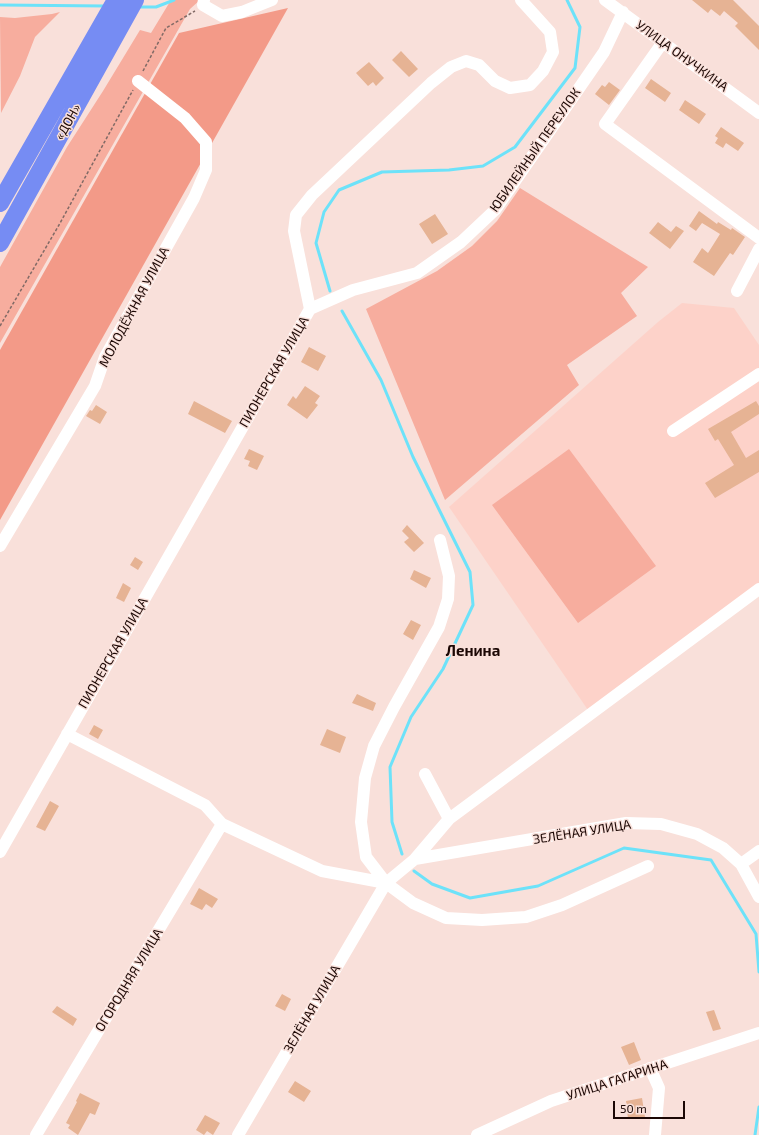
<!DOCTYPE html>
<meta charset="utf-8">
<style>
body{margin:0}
#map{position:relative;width:759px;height:1135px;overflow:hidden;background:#f9e0da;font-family:"Exo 2",sans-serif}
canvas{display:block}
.scale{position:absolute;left:613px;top:1101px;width:72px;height:18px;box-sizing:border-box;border:2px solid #1b0704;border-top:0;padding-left:5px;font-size:12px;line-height:14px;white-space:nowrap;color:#1b0704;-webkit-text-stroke:3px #f9e0da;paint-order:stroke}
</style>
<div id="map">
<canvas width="759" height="1135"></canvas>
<div class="scale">50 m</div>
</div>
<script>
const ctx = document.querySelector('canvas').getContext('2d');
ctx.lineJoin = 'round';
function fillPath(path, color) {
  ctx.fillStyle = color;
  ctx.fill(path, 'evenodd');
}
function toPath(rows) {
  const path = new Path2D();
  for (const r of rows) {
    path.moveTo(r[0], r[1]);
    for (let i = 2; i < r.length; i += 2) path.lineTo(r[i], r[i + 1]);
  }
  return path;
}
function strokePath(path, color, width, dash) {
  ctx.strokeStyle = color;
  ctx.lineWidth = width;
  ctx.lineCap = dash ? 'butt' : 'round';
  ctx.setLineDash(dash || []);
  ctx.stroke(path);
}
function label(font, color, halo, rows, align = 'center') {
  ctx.font = font + ' "Exo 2",sans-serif';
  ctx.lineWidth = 3;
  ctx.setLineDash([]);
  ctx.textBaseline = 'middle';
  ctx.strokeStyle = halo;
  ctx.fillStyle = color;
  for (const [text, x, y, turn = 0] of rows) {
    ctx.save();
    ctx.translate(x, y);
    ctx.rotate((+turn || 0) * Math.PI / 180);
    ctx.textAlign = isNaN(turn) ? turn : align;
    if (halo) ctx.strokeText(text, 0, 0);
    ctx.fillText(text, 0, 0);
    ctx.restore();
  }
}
fillPath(toPath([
 [682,303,734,308,759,345,759,589,590,713,449,507,658,322]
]), '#fdd2c9');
fillPath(toPath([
 [171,0,200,0,190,9,0,343,0,267,67,147,103,91,140,30,151,33],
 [60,12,35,37,20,76,1,113,0,17,15,18,52,14],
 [520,188,648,267,621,293,637,316,567,365,579,385,445,500,366,309,437,271,472,246,497,221],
 [569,449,656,566,578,623,492,505]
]), '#f7ad9e');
fillPath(toPath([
 [288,8,0,520,0,350,179,33]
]), '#f39a88');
strokePath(toPath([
 [0,5,106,6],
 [138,7,156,7,174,0],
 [330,291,316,243,324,212,339,190,382,172,449,170,483,166,515,147,575,68,580,27,567,0],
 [342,311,381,380,413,457,470,572,473,605,443,669,411,717,390,767,392,822,402,854],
 [414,871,432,884,470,898,538,886,624,848,711,860,756,934,759,972],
 [755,1135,759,1107]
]), '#6de2f9', 3);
fillPath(toPath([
 [692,0,733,0,759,26,759,50,735,26,738,23,724,11,720,16,711,9,708,13],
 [401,51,418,69,409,77,392,60],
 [369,62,384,78,376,86,373,82,368,86,356,73],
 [651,79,671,93,665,102,645,88],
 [609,82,620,90,609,105,595,94,602,85,605,87],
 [685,100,706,114,699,124,679,110],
 [721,127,744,143,738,151,726,143,723,148,715,143,718,138,715,136],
 [699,211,717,224,718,222,731,230,732,228,745,237,733,255,730,253,714,276,693,262,702,248,708,253,720,234,702,223,696,231,689,226],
 [435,214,448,234,432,244,419,224],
 [658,222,671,232,676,226,684,231,670,249,649,233],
 [309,347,326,356,318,371,301,362],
 [305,386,320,396,315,403,318,405,307,419,287,405,293,396,296,399],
 [194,401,232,421,225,433,188,414],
 [756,401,759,406,759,414,731,432,746,458,759,450,759,472,715,498,705,483,734,465,718,439,715,441,708,429],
 [96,405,107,412,100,424,86,416,90,410,92,411],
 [249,449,264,456,257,470,248,466,250,461,244,459],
 [407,525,424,543,414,552,404,542,409,538,402,531],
 [135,557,143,562,138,570,130,565],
 [414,570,431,578,426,588,410,579],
 [123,583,131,588,124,602,116,598],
 [411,620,421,625,413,640,403,634],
 [357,694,376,703,373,711,352,703],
 [94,725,103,730,98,739,89,734],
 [327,729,346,737,340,753,320,745],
 [50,801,59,806,45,831,36,827],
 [199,888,218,899,212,908,206,904,202,910,190,904],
 [282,994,291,999,285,1011,275,1006],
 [57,1006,77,1019,73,1026,52,1012],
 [714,1010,721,1029,713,1031,706,1012],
 [634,1042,641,1060,629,1065,621,1047],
 [295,1081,311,1091,304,1102,288,1092],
 [80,1093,100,1103,95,1115,90,1113,78,1135,68,1128,70,1125,66,1123,77,1102,76,1101],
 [642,1098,645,1117,628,1119,626,1101],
 [205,1115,220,1123,213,1135,207,1131,204,1135,196,1130]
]), '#e6b394');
strokePath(toPath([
 [143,71,166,28,195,11],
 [0,326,59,225,133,90]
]), '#816a66', 1.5, [3, 2]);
strokePath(toPath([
 [204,0,203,5,222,16,242,12,272,0],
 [605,0,759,113],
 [663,42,605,124,759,238],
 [737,291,759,249],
 [310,309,353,290,417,273,461,242,495,210,604,52,623,12],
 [673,431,759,374],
 [440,540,449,576,448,599,439,627,394,707,374,746,365,778,361,822,366,857,386,883,413,903,446,918,482,920,526,917,562,905,648,866],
 [0,546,95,386,105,357,194,198,206,170,206,142,185,118,138,81],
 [67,734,205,805,222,824,322,871,386,883],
 [425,774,449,819],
 [0,852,310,309,294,231,296,215,312,195,431,83,451,67,466,61,479,65,495,81,510,88,530,85,543,71,553,52,550,32,521,0],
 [415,859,449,819,759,589],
 [741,864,759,851],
 [650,1068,659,1088,655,1135],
 [36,1135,222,824],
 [238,1135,386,883,415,859,626,823,661,824,697,834,723,848,741,864,759,897],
 [477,1135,551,1101,759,1033]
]), '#fff', 12);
strokePath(toPath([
 [0,203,116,0],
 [0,243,135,0]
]), '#768cf3', 18);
label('13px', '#1b0704', '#f9e0da', [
 ["УЛИЦА ОНУЧКИНА",682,56,36],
 ["«ДОН»",68,122,-61],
 ["ЮБИЛЕЙНЫЙ ПЕРЕУЛОК",535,150,-55],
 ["МОЛОДЁЖНАЯ УЛИЦА",134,307,-62],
 ["ПИОНЕРСКАЯ УЛИЦА",274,372,-60],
 ["ПИОНЕРСКАЯ УЛИЦА",113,653,-60],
 ["ЗЕЛЁНАЯ УЛИЦА",582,832,-9],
 ["ОГОРОДНЯЯ УЛИЦА",129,980,-59],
 ["ЗЕЛЁНАЯ УЛИЦА",312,1009,-60],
 ["УЛИЦА ГАГАРИНА",617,1080,-18]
]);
label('bold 15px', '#1b0704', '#f9e0da', [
 ["Ленина",473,651]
]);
</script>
